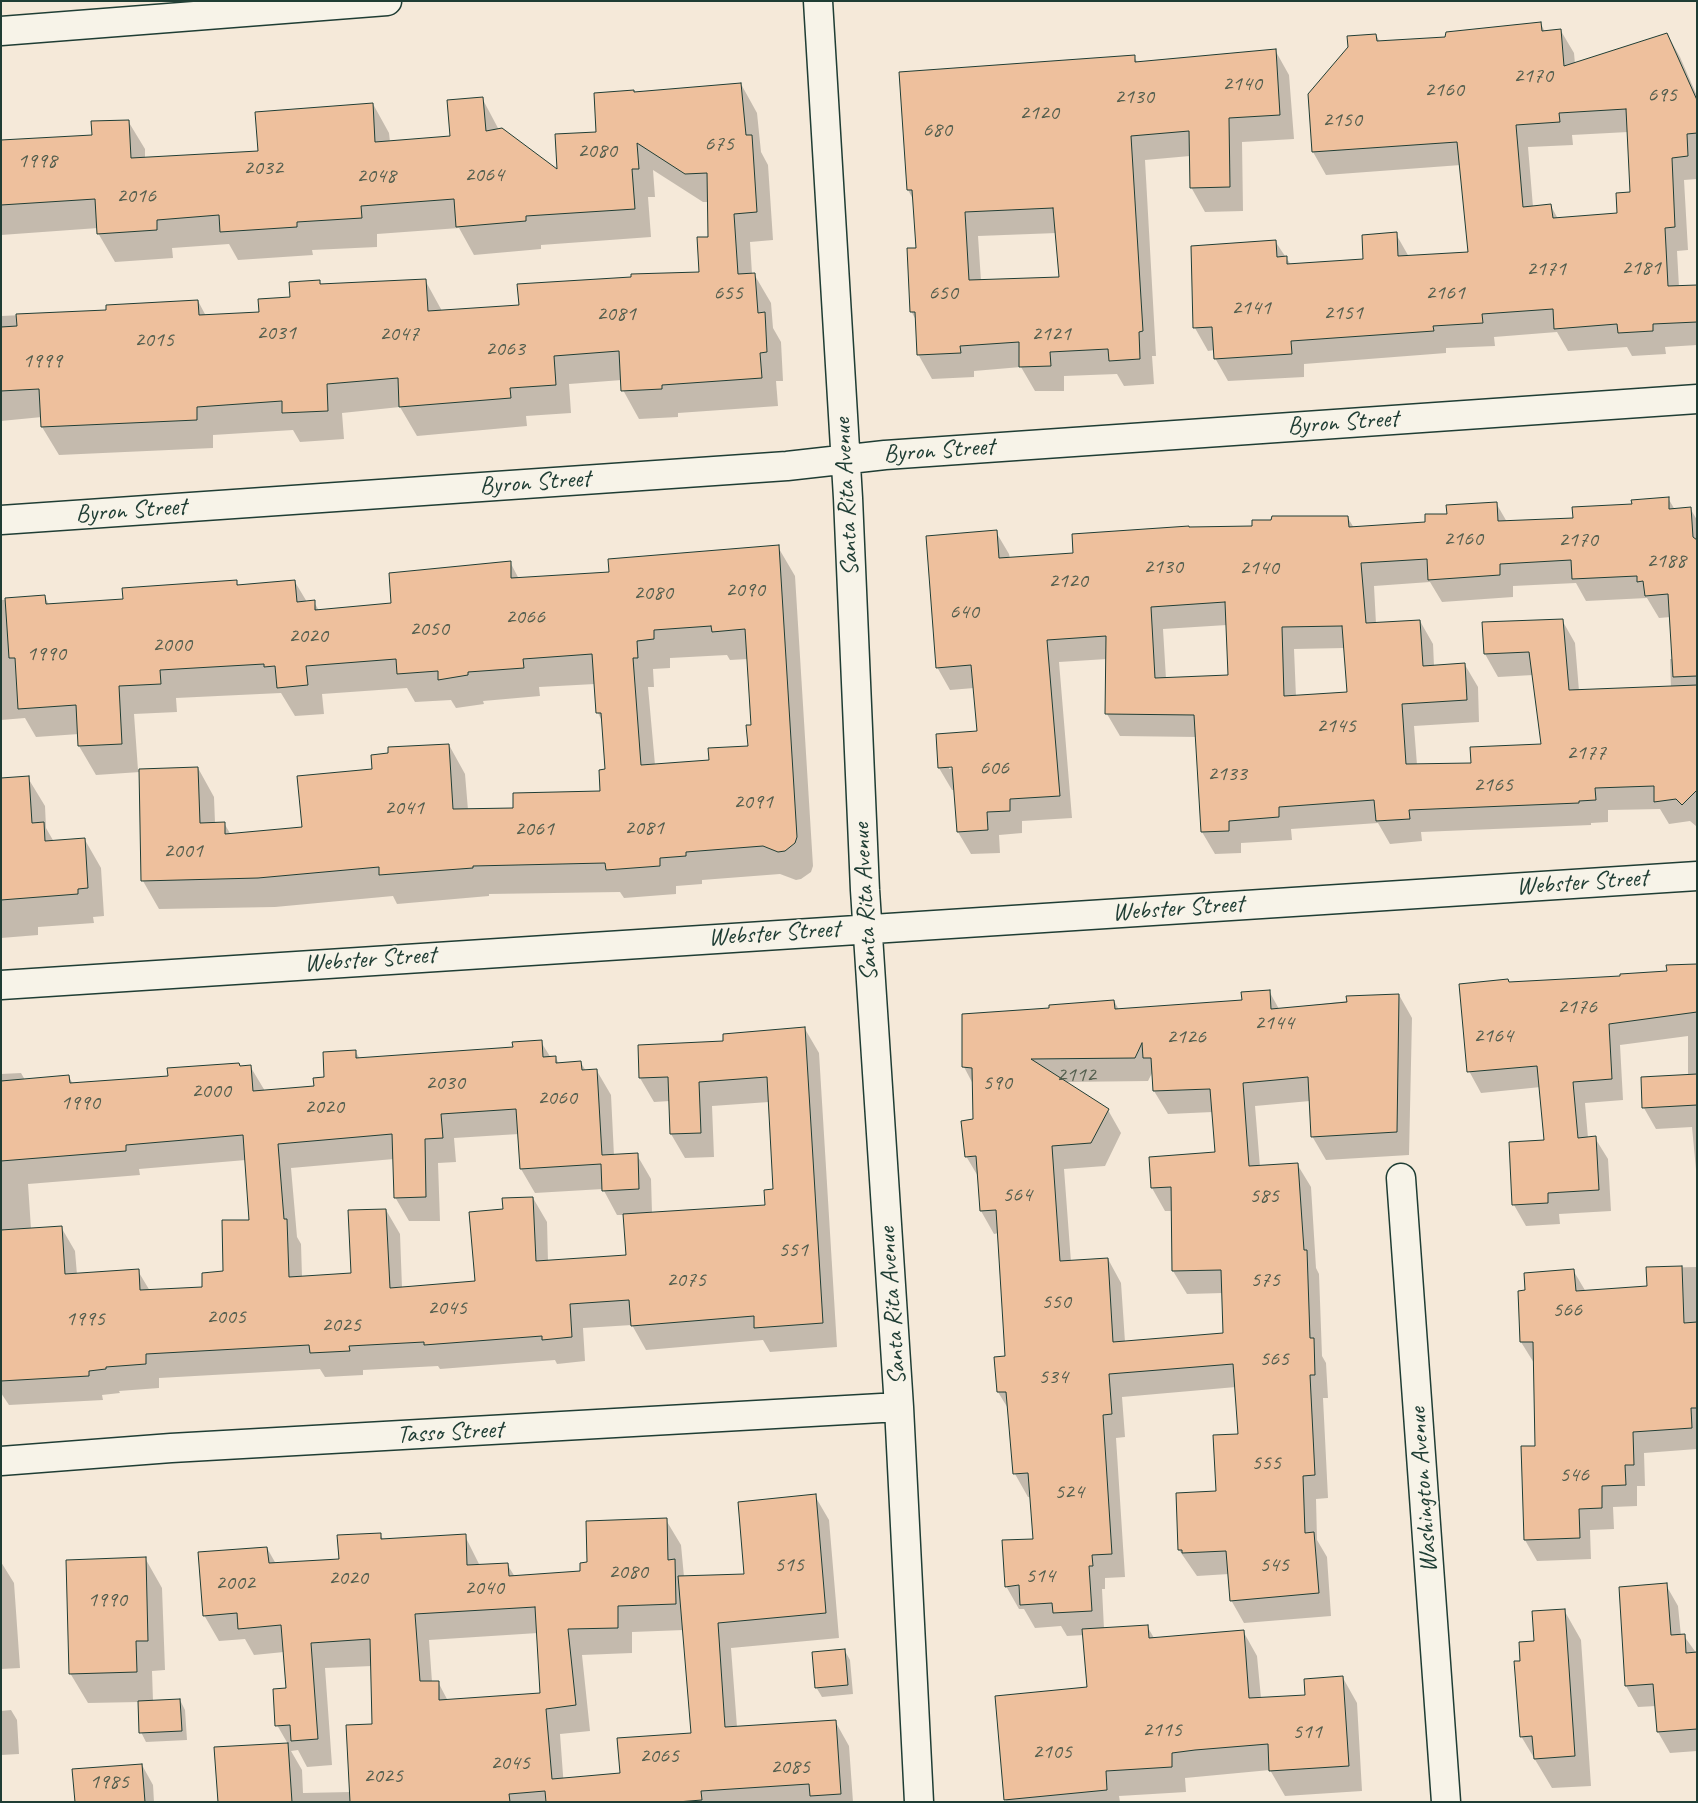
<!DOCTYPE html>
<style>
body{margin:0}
#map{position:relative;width:1698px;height:1803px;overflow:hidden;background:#f5e9d9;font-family:Caveat,sans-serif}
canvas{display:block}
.frame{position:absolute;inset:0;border:2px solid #1f3d34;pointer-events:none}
</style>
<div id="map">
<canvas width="1698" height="1803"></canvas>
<div class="frame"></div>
</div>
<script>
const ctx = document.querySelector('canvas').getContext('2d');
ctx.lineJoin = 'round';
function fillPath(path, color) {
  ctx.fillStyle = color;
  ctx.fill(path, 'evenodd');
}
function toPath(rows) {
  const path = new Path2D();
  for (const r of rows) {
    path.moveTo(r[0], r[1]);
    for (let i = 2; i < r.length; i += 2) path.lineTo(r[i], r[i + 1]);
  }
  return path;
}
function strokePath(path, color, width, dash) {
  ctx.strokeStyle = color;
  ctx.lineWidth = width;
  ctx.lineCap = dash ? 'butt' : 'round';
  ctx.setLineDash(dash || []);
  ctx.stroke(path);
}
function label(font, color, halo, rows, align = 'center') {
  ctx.font = font + ' Caveat,sans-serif';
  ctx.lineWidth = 4.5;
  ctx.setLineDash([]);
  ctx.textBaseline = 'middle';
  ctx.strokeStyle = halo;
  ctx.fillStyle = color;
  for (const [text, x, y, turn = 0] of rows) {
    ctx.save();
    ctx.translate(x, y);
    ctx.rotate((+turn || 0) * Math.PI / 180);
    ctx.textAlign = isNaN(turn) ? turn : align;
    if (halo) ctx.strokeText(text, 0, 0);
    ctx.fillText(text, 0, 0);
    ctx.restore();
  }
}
fillPath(toPath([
 [1541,24,1545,32,1561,31,1574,53,1575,64,1667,34,1680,57,1697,96,1697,179,1684,180,1688,250,1677,251,1679,287,1697,286,1697,345,1665,347,1666,354,1632,356,1627,347,1568,351,1557,332,1494,337,1495,346,1446,348,1446,353,1304,364,1304,377,1228,381,1215,358,1215,350,1208,351,1195,328,1275,241,1291,265,1364,260,1396,234,1409,257,1469,253,1461,165,1326,175,1313,152,1376,35,1380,42,1447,38],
 [1628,132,1631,193,1618,214,1558,219,1551,206,1533,207,1528,147,1573,145,1572,135],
 [1275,50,1289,75,1294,139,1242,142,1243,211,1205,212,1191,187,1190,156,1145,160,1156,356,1152,356,1154,384,1124,386,1117,374,1064,376,1064,391,1035,391,1021,367,974,371,974,377,932,379,918,354,916,320,911,311,917,250,914,201,908,190,1134,57,1138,63],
 [1057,233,1060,278,981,281,978,236],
 [741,84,757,113,761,152,768,165,773,240,750,242,752,274,754,274,771,303,773,328,781,342,783,381,776,381,778,406,678,413,678,417,639,419,623,390,622,380,569,384,571,413,526,416,527,426,417,436,400,407,342,413,344,439,300,442,293,430,213,435,213,448,59,455,42,427,42,417,1,421,1,316,108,311,198,301,206,316,261,313,292,299,319,281,322,285,425,280,442,311,520,306,700,273,709,238,709,202,703,202,653,170,655,197,648,197,651,237,541,245,541,249,474,255,459,228,377,234,377,247,312,250,313,255,238,260,229,244,172,248,173,258,115,262,98,233,98,228,1,235,1,141,93,136,128,121,145,149,145,158,259,153,373,104,389,133,390,142,451,137,482,98,499,130,558,172,635,93],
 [1668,498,1675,510,1690,508,1697,520,1696,826,1690,821,1669,824,1660,809,1608,810,1608,822,1591,823,1591,825,1421,832,1422,841,1390,844,1378,823,1291,829,1292,840,1241,843,1241,853,1215,854,1202,832,1197,737,1120,736,1107,714,1107,659,1059,662,1072,818,1022,821,1022,833,999,835,1000,853,971,854,958,832,955,790,952,790,939,768,978,732,974,688,950,690,937,667,996,532,1009,554,1010,559,1074,554,1190,529,1253,527,1348,518,1354,528,1427,523,1448,515,1496,503,1507,522,1575,519],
 [1430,582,1442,602,1513,597,1513,586,1576,583,1586,601,1647,598,1659,618,1671,617,1673,659,1670,659,1671,688,1579,691,1575,643,1562,620,1484,623,1485,654,1498,677,1533,675,1542,745,1472,764,1417,765,1414,726,1479,722,1478,687,1465,665,1434,666,1433,644,1420,621,1376,624,1374,586],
 [1227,625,1229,677,1166,679,1163,629],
 [1345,648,1349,693,1296,697,1294,649],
 [949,766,959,768,949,769],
 [778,547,795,576,813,866,811,872,801,879,796,880,780,874,702,880,702,884,676,886,676,894,624,898,620,892,489,894,489,896,397,904,393,896,275,907,159,909,143,881,140,772,96,775,79,746,79,734,36,737,25,718,1,720,1,600,45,597,49,605,124,600,236,582,239,586,295,582,307,602,314,602,319,611,393,604,510,562,519,579,610,573],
 [727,655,730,660,748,659,752,726,749,747,710,761,655,765,648,687,654,687,653,669,670,668,670,658],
 [595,684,598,713,602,721,606,771,602,792,515,809,468,810,465,774,449,745,373,770,303,828,231,835,224,823,215,823,214,797,198,768,138,770,134,714,177,712,176,698,281,693,295,716,324,714,322,694,407,688,415,702,451,700,456,708,484,704,483,701,540,696,539,687],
 [28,778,45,806,46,828,54,842,85,840,101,868,104,916,93,917,94,923,38,927,38,935,1,938,1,780],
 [1697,965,1697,1180,1692,1127,1656,1129,1644,1108,1688,1076,1688,1036,1620,1045,1623,1100,1585,1103,1588,1138,1595,1138,1608,1159,1611,1211,1559,1214,1560,1224,1526,1226,1514,1205,1546,1141,1541,1087,1481,1093,1469,1071,1509,983,1621,977,1668,972],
 [1269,991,1279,1009,1399,995,1412,1018,1409,1155,1326,1160,1312,1136,1310,1101,1255,1106,1260,1167,1297,1164,1311,1187,1316,1268,1319,1274,1322,1356,1326,1363,1328,1398,1323,1398,1328,1498,1316,1499,1317,1540,1327,1557,1331,1616,1244,1623,1231,1600,1229,1574,1197,1576,1179,1550,1217,1492,1239,1435,1236,1387,1122,1397,1125,1437,1116,1438,1125,1577,1105,1578,1105,1589,1102,1589,1104,1629,1147,1626,1154,1638,1243,1631,1257,1656,1261,1698,1307,1696,1343,1678,1357,1703,1362,1791,1285,1796,1270,1770,1185,1778,1186,1792,1119,1796,1120,1802,1007,1802,1005,1799,1088,1688,1084,1635,1067,1636,1061,1626,1035,1628,1024,1609,1019,1609,1006,1586,1034,1540,1031,1497,1028,1497,1015,1474,1009,1410,998,1392,1006,1357,999,1233,994,1234,981,1211,979,1178,966,1156,974,1120,973,1084,964,1067,1050,1010,1114,1001,1119,1010,1243,1001],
 [1153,1071,1154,1091,1168,1114,1213,1112,1216,1153,1152,1188,1165,1211,1173,1211,1173,1271,1187,1294,1223,1293,1224,1334,1125,1342,1121,1283,1108,1259,1071,1262,1064,1169,1105,1166,1121,1133,1108,1110,1064,1082,1148,1081],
 [805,1029,819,1053,837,1347,770,1352,763,1340,646,1350,632,1325,583,1328,585,1361,557,1364,555,1360,440,1369,438,1366,363,1370,363,1375,325,1377,320,1369,159,1378,159,1388,119,1391,120,1393,102,1395,103,1400,9,1405,1,1393,1,1074,21,1073,25,1080,69,1077,73,1084,169,1077,239,1064,241,1067,250,1066,265,1091,315,1087,355,1051,360,1059,514,1048,541,1042,551,1058,556,1058,559,1064,581,1063,586,1071,597,1071,611,1095,614,1156,637,1155,651,1179,652,1213,766,1206,774,1190,769,1102,712,1106,714,1157,685,1158,671,1134,670,1101,654,1102,640,1078,725,1042],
 [519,1134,521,1169,535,1193,603,1189,617,1215,624,1215,627,1257,548,1262,547,1222,533,1198,504,1210,476,1282,402,1288,400,1234,386,1210,352,1274,302,1277,301,1244,297,1237,291,1168,394,1159,395,1197,409,1221,440,1221,438,1163,456,1162,454,1138],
 [246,1160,251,1221,224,1273,204,1288,150,1291,138,1271,77,1275,75,1251,61,1227,31,1229,28,1184,140,1175,139,1169],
 [1697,1267,1697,1449,1644,1453,1645,1486,1637,1486,1637,1506,1613,1507,1614,1529,1590,1530,1591,1559,1537,1561,1525,1540,1537,1447,1534,1363,1521,1342,1519,1292,1526,1291,1573,1270,1586,1292,1648,1287,1647,1268],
 [815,1496,829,1520,839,1638,731,1648,737,1727,835,1721,849,1746,853,1802,601,1802,621,1775,692,1734,684,1630,632,1632,632,1653,582,1655,590,1731,560,1734,565,1802,219,1802,288,1744,277,1725,288,1689,284,1652,254,1655,245,1639,219,1641,204,1615,267,1548,276,1564,340,1560,380,1534,384,1541,465,1536,480,1566,507,1564,515,1577,581,1572,588,1563,666,1520,681,1545,684,1577,745,1575],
 [538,1633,541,1695,448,1701,438,1682,432,1682,429,1640],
 [372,1666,373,1725,350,1792,303,1793,302,1770,291,1751,298,1750,307,1767,332,1765,325,1668],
 [145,1558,162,1588,165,1670,152,1671,153,1701,180,1700,185,1710,187,1740,146,1742,141,1732,139,1702,88,1703,70,1673],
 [1,1562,14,1583,20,1668,1,1669],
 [1666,1585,1678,1606,1681,1636,1684,1636,1697,1654,1697,1751,1670,1753,1658,1732,1656,1706,1638,1707,1626,1686],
 [1564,1610,1581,1640,1591,1786,1552,1788,1521,1736,1521,1662,1536,1642],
 [845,1651,850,1660,853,1694,822,1697,816,1687],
 [11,1710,17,1720,19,1754,1,1755,1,1711],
 [142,1765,153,1785,154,1802,76,1802]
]), '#0003');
const building = toPath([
 [1541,22,1542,31,1561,29,1564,66,1667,33,1697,100,1697,133,1687,134,1688,156,1672,158,1675,227,1665,228,1668,286,1697,285,1697,322,1653,324,1653,331,1618,333,1617,324,1554,329,1553,309,1482,314,1483,323,1433,326,1434,331,1291,341,1292,354,1214,359,1212,327,1193,328,1191,246,1276,240,1277,257,1287,256,1287,264,1363,259,1362,235,1397,232,1398,256,1468,252,1457,142,1312,152,1308,94,1348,47,1347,36,1376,34,1377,41,1445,37,1446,32,1541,22],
 [1626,109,1630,192,1616,193,1617,213,1553,218,1551,204,1523,207,1516,125,1560,122,1559,113,1626,109],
 [1276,49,1280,115,1229,118,1230,187,1190,188,1189,131,1131,136,1143,331,1139,332,1140,359,1109,361,1108,349,1050,352,1051,366,1019,367,1019,342,960,346,961,353,917,355,915,312,910,312,907,248,916,248,912,190,907,190,899,72,1135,55,1135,62,1276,49],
 [1053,208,1059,277,969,280,965,212,1053,208],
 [741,83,746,135,752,135,757,212,734,214,738,274,755,273,758,313,765,312,767,352,760,353,762,378,662,385,662,389,621,391,619,351,554,356,556,385,510,388,511,398,399,407,398,378,327,384,328,411,282,413,282,401,197,407,197,420,41,427,39,389,1,391,1,327,17,326,16,314,106,310,106,305,198,300,199,315,259,312,258,299,290,297,289,282,320,280,320,284,426,279,428,311,519,305,517,284,631,277,631,274,699,272,697,237,708,237,707,173,685,174,637,143,639,169,632,169,635,209,526,216,526,221,456,227,454,199,361,206,362,218,297,222,297,227,220,232,219,215,157,220,157,230,97,234,95,199,1,205,1,140,92,135,91,121,129,120,131,158,258,151,255,112,373,103,375,142,450,136,447,100,483,97,486,131,502,128,557,169,555,134,596,132,594,93,634,90,634,92,741,83],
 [1669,497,1669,509,1691,507,1693,537,1697,540,1697,676,1673,677,1668,594,1645,596,1643,581,1637,582,1637,576,1572,579,1571,560,1500,564,1500,575,1428,580,1427,559,1361,563,1366,623,1420,620,1423,666,1465,663,1467,700,1402,704,1406,764,1471,763,1470,747,1541,744,1529,652,1484,654,1482,622,1563,619,1569,690,1697,685,1697,790,1682,805,1676,799,1654,802,1654,786,1595,788,1596,800,1579,801,1579,803,1409,810,1410,819,1376,821,1374,800,1279,807,1279,817,1229,821,1229,831,1201,832,1194,715,1105,714,1106,636,1047,640,1060,796,1010,799,1010,811,987,812,988,830,957,832,952,767,938,768,936,734,977,731,971,665,936,668,926,536,997,530,999,558,1073,553,1072,534,1189,526,1189,527,1252,526,1252,520,1271,520,1272,516,1348,516,1349,527,1425,522,1425,514,1447,514,1446,505,1497,502,1498,521,1573,518,1572,507,1632,504,1631,500,1669,497],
 [1225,602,1228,675,1155,678,1151,607,1225,602],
 [1342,626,1347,692,1284,696,1282,627,1342,626],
 [779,545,797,837,795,843,785,851,778,852,763,846,686,852,686,856,660,858,660,866,606,870,605,863,473,866,473,868,379,875,379,867,258,878,141,881,139,769,198,767,200,823,225,822,225,834,302,827,297,776,372,769,371,755,388,753,388,747,449,744,453,809,513,808,513,793,600,791,599,770,605,769,601,713,596,713,592,654,523,659,524,668,468,672,468,675,438,680,438,671,397,674,396,659,306,666,308,685,277,688,275,666,264,667,264,664,160,670,161,684,119,686,122,744,78,746,76,705,18,709,15,658,9,658,5,598,45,595,46,604,123,599,122,588,237,580,237,585,295,580,297,602,315,600,315,610,391,603,389,573,511,561,511,578,609,572,608,559,779,545],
 [711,626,712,632,745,629,751,725,746,725,748,746,708,748,709,760,641,765,633,658,638,658,637,641,654,639,654,630,711,626],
 [29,776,32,823,44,822,45,841,85,838,88,888,78,889,78,894,1,900,1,778,29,776],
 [1697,964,1697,1012,1609,1024,1612,1079,1573,1082,1578,1138,1596,1136,1599,1190,1548,1193,1548,1203,1512,1205,1509,1142,1544,1140,1537,1066,1467,1072,1459,984,1508,979,1509,982,1620,976,1620,974,1667,971,1666,965,1697,964],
 [1270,990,1271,1009,1347,1002,1346,996,1399,994,1397,1132,1311,1137,1308,1077,1243,1083,1249,1166,1298,1163,1304,1250,1307,1250,1310,1338,1314,1338,1315,1375,1310,1375,1315,1475,1303,1476,1305,1533,1314,1532,1319,1593,1230,1601,1226,1551,1182,1553,1182,1550,1178,1550,1176,1493,1216,1491,1213,1435,1238,1434,1233,1364,1109,1374,1112,1414,1103,1415,1112,1554,1092,1555,1093,1566,1089,1566,1092,1611,1053,1613,1052,1603,1020,1605,1019,1585,1005,1587,1002,1540,1033,1539,1028,1473,1013,1474,1006,1392,997,1392,994,1357,1005,1356,996,1210,980,1211,976,1156,965,1157,961,1121,973,1119,972,1068,962,1067,962,1014,1049,1008,1049,1005,1114,1000,1115,1009,1242,1000,1241,992,1270,990],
 [1142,1043,1143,1058,1151,1058,1153,1091,1210,1089,1215,1152,1149,1157,1151,1188,1171,1187,1172,1271,1221,1270,1223,1333,1113,1342,1108,1258,1060,1261,1052,1146,1091,1143,1109,1109,1031,1059,1135,1058,1142,1043],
 [805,1027,823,1323,754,1328,754,1316,631,1326,629,1300,570,1304,572,1337,542,1340,542,1336,424,1345,424,1342,349,1346,350,1351,310,1353,309,1345,146,1354,146,1364,106,1367,106,1369,89,1371,89,1376,1,1381,1,1230,62,1226,65,1274,139,1269,140,1290,202,1287,202,1273,223,1271,222,1220,249,1220,243,1135,126,1145,126,1151,1,1161,1,1081,69,1075,70,1083,168,1076,167,1068,239,1063,240,1066,251,1065,253,1091,314,1086,313,1078,324,1077,323,1052,356,1050,356,1058,513,1047,512,1042,542,1040,543,1057,556,1056,556,1063,581,1061,582,1070,597,1069,602,1155,638,1153,639,1189,602,1191,601,1164,520,1169,516,1109,441,1114,443,1138,425,1139,426,1197,394,1198,392,1134,278,1144,284,1219,287,1219,289,1277,351,1273,348,1210,386,1209,390,1288,475,1281,469,1212,503,1209,502,1198,533,1197,536,1261,626,1255,623,1214,765,1205,764,1190,773,1189,767,1077,699,1082,701,1133,670,1134,668,1077,639,1078,638,1045,723,1041,723,1034,805,1027],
 [1697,1074,1697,1105,1642,1108,1641,1077,1697,1074],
 [1682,1266,1684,1323,1697,1322,1697,1408,1691,1408,1692,1428,1633,1432,1634,1465,1625,1465,1626,1485,1602,1486,1602,1508,1579,1509,1580,1538,1524,1540,1521,1446,1535,1446,1533,1342,1520,1342,1518,1291,1525,1290,1524,1273,1574,1269,1576,1291,1647,1286,1646,1267,1682,1266],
 [816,1494,826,1613,718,1623,725,1727,836,1720,841,1794,810,1796,809,1784,701,1791,702,1800,677,1802,546,1802,545,1791,509,1794,510,1802,350,1802,346,1725,372,1724,370,1639,311,1643,318,1739,291,1741,290,1725,275,1726,273,1689,286,1688,281,1625,238,1629,237,1613,203,1616,198,1552,267,1547,269,1563,339,1559,337,1535,381,1533,381,1539,466,1534,467,1565,508,1563,509,1576,580,1571,580,1563,587,1562,586,1521,667,1518,668,1560,675,1559,676,1604,618,1606,618,1628,568,1629,576,1705,546,1709,552,1779,620,1773,617,1738,691,1733,678,1576,744,1574,738,1502,816,1494],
 [535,1607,540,1693,439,1700,439,1681,420,1681,415,1614,535,1607],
 [146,1557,148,1641,136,1641,137,1672,69,1674,66,1560,146,1557],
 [1667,1583,1671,1635,1685,1634,1686,1653,1697,1652,1697,1729,1657,1732,1653,1684,1625,1686,1619,1587,1667,1583],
 [1565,1609,1575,1756,1534,1759,1532,1736,1520,1737,1514,1661,1520,1661,1519,1642,1534,1641,1532,1611,1565,1609],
 [1148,1625,1149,1638,1244,1630,1249,1698,1305,1695,1304,1679,1343,1676,1349,1766,1269,1771,1268,1744,1195,1750,1172,1753,1172,1767,1106,1771,1107,1790,1004,1800,995,1696,1087,1687,1082,1629,1148,1625],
 [845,1649,848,1685,815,1688,812,1652,845,1649],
 [180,1699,182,1731,139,1733,138,1701,180,1699],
 [288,1743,292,1802,218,1802,214,1747,288,1743],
 [142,1764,145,1802,75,1802,72,1769,142,1764]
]);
fillPath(building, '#eec09d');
strokePath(building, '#1f3d34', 1);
const street = toPath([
 [818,1,848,498,865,890,899,1407,919,1802],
 [1,520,787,466,885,455,1697,399],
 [1,985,1697,876],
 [1401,1178,1446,1802],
 [1,1461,171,1448,899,1407]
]);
const secondary = toPath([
 [1,31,387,1]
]);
strokePath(street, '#1f3d34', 31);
strokePath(secondary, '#1f3d34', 31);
strokePath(street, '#f7f3e8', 28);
strokePath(secondary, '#f7f3e8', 28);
label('22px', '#535e4e', null, [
 ["2170",1533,76],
 ["2140",1242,84],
 ["2160",1444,90],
 ["695",1662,95],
 ["2130",1134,97],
 ["2120",1039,113],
 ["2150",1342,120],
 ["680",937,130],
 ["675",719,144],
 ["2080",597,151],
 ["1998",37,161],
 ["2032",263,168],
 ["2064",484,175],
 ["2048",376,176],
 ["2016",136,196],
 ["2181",1641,268],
 ["2171",1546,269],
 ["655",728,293],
 ["650",943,293],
 ["2161",1445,293],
 ["2141",1251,308],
 ["2151",1343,313],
 ["2081",616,314],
 ["2031",276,333],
 ["2047",399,334],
 ["2121",1051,334],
 ["2015",154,340],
 ["2063",505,349],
 ["1999",42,361],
 ["2160",1463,539],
 ["2170",1578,540],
 ["2188",1666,561],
 ["2130",1163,567],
 ["2140",1259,568],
 ["2120",1068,581],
 ["2090",745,590],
 ["2080",653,593],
 ["640",964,612],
 ["2066",525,617],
 ["2050",429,629],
 ["2020",308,636],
 ["2000",172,645],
 ["1990",46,654],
 ["2145",1336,726],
 ["2177",1586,753],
 ["606",994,768],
 ["2133",1227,774],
 ["2165",1493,785],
 ["2091",753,802],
 ["2041",404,808],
 ["2081",644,828],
 ["2061",534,829],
 ["2001",183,851],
 ["2176",1577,1007],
 ["2144",1274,1023],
 ["2164",1493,1036],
 ["2126",1186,1037],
 ["2112",1076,1075],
 ["2030",445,1083],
 ["590",997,1083],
 ["2000",211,1091],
 ["2060",557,1098],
 ["1990",80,1103],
 ["2020",324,1107],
 ["564",1017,1195],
 ["585",1264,1196],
 ["551",793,1250],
 ["2075",686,1280],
 ["575",1265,1280],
 ["550",1056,1302],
 ["2045",447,1308],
 ["566",1567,1310],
 ["2005",226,1317],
 ["1995",85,1319],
 ["2025",341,1325],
 ["565",1274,1359],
 ["534",1053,1377],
 ["555",1266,1463],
 ["546",1574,1475],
 ["524",1069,1492],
 ["515",789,1565],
 ["545",1274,1565],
 ["2080",628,1572],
 ["514",1040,1576],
 ["2020",348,1578],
 ["2002",235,1583],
 ["2040",484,1588],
 ["1990",107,1600],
 ["2115",1162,1730],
 ["511",1307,1732],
 ["2105",1052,1752],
 ["2065",659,1756],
 ["2045",510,1763],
 ["2085",790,1767],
 ["2025",383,1776],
 ["1985",109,1782]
]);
label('25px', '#1f3d34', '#f7f3e8', [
 ["Byron Street",1343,423,-4],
 ["Byron Street",939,451,-4],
 ["Byron Street",535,483,-4],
 ["Santa Rita Avenue",847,497,-93],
 ["Byron Street",131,511,-4],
 ["Webster Street",1582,883,-4],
 ["Santa Rita Avenue",866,902,-93],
 ["Webster Street",1178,909,-4],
 ["Webster Street",774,934,-4],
 ["Webster Street",370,960,-4],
 ["Santa Rita Avenue",893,1306,-94],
 ["Tasso Street",450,1433,-3],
 ["Washington Avenue",1424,1490,-94]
]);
</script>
